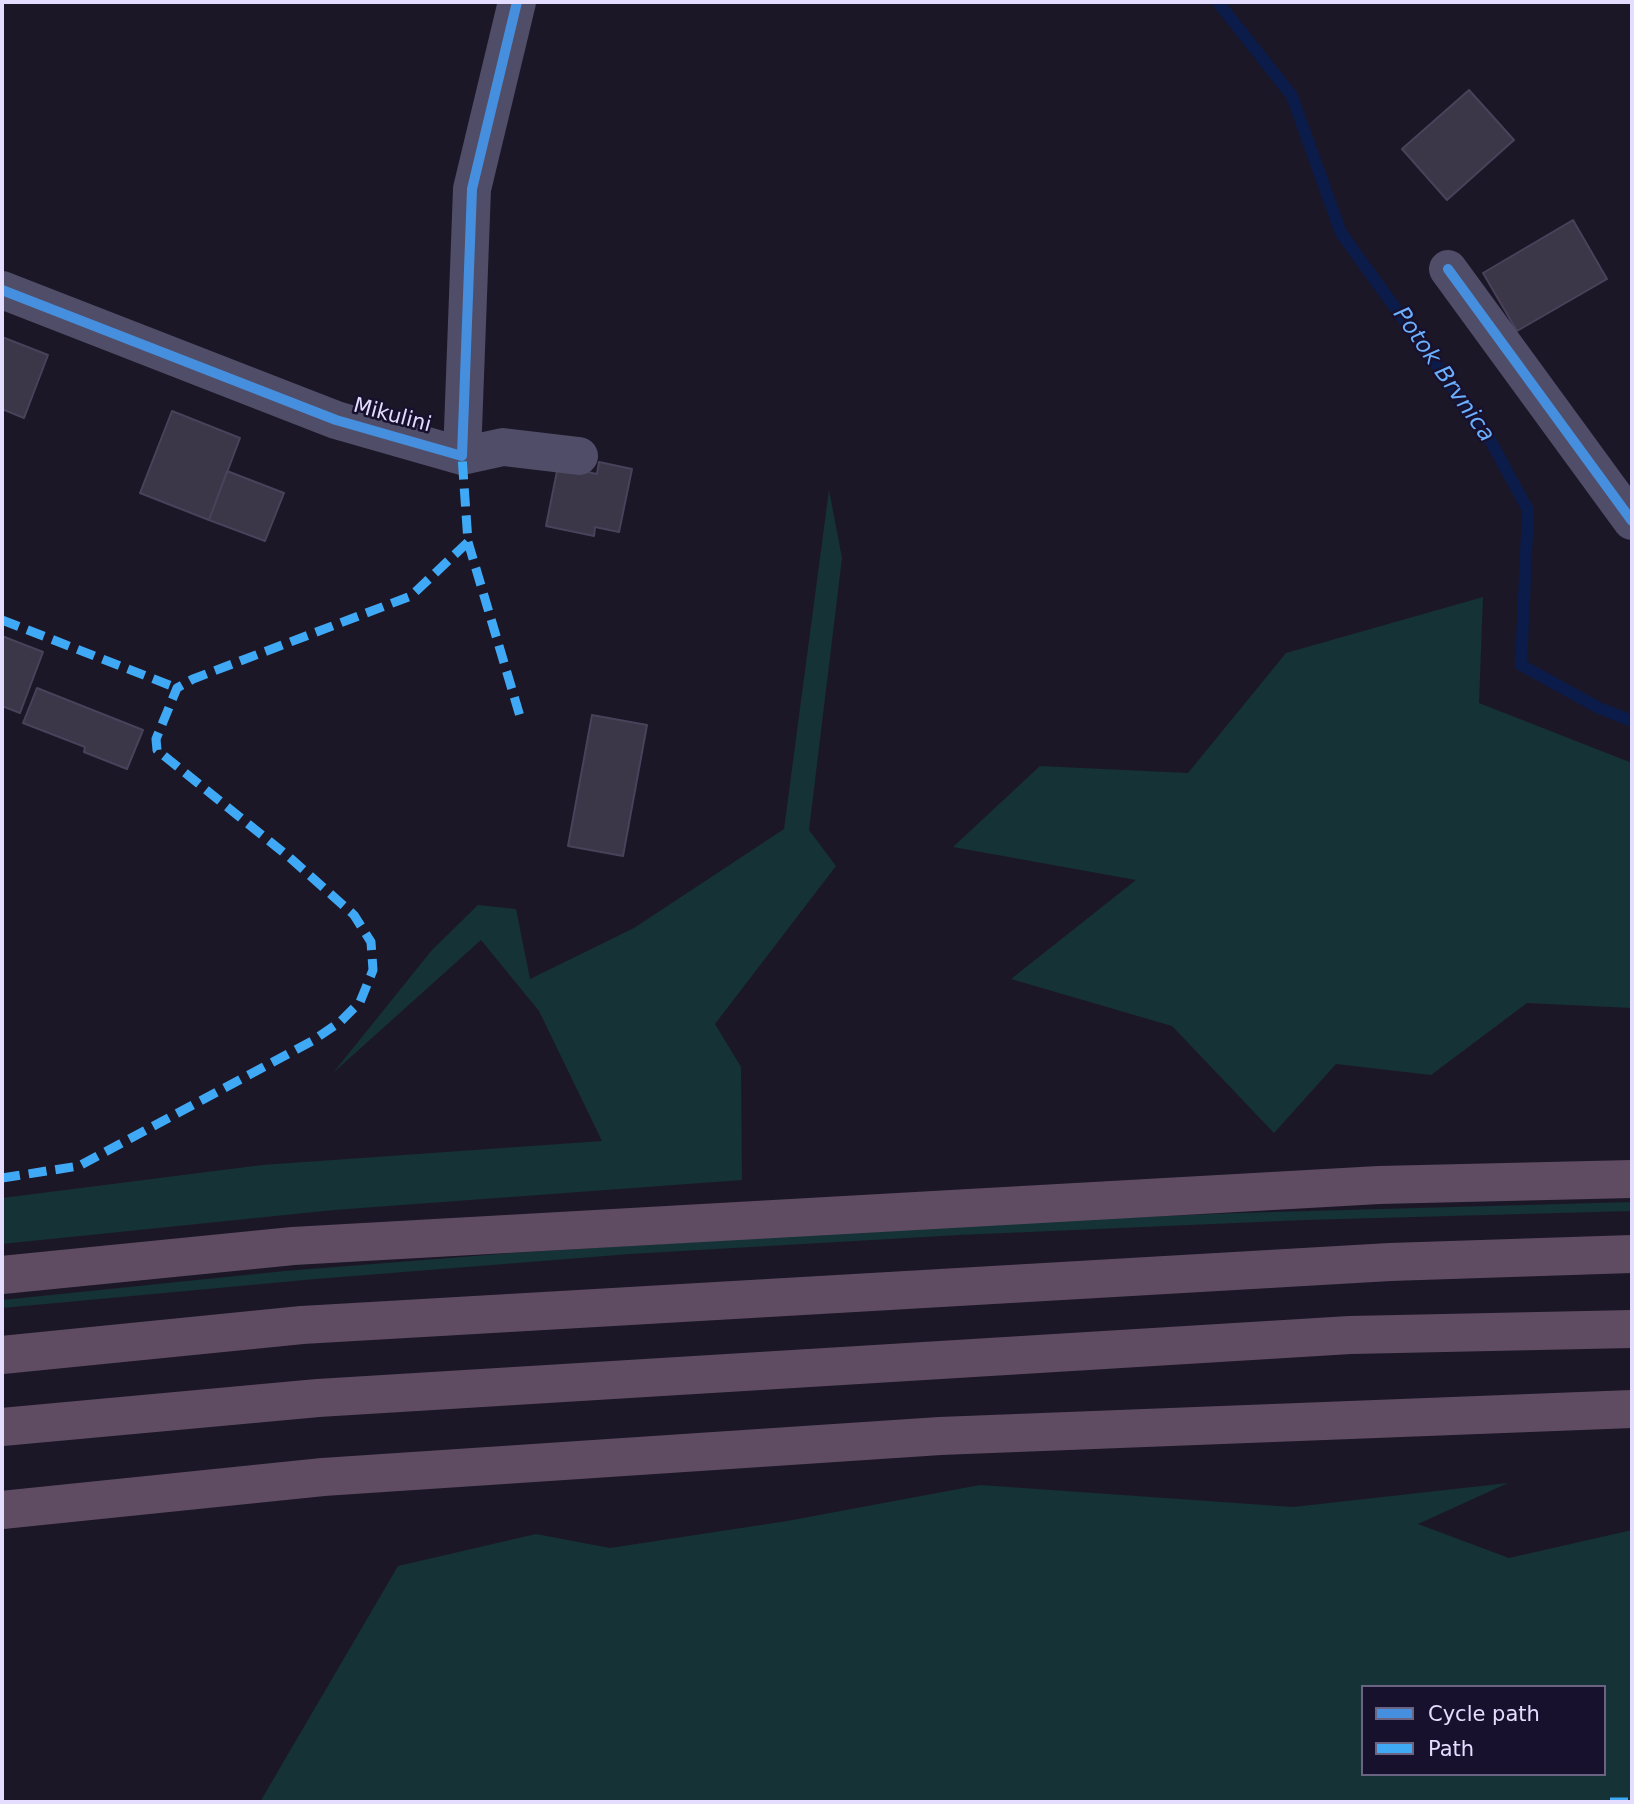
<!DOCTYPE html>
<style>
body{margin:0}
#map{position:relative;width:1634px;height:1804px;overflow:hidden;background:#1c1727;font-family:"DejaVu Sans",sans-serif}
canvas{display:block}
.frame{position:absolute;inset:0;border:4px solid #e4ddff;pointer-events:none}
.legend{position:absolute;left:1361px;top:1685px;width:245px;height:91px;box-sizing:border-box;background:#18112d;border:2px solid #6a6381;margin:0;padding:9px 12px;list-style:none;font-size:21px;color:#e4ddff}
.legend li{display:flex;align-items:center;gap:14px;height:35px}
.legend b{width:35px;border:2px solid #6a6381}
</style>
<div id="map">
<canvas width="1634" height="1804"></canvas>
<div class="frame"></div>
<ul class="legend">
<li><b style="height:9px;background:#468fdf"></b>Cycle path</li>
<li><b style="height:9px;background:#3fa9f5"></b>Path</li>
</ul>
</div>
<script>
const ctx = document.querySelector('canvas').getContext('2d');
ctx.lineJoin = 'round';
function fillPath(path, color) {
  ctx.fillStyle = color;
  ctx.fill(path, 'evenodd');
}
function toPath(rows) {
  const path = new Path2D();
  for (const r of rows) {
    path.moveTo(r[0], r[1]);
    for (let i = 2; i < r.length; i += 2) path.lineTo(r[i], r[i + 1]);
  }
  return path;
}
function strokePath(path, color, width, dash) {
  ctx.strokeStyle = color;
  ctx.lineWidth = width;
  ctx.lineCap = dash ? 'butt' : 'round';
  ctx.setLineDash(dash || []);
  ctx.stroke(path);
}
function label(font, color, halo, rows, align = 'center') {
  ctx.font = font + ' "DejaVu Sans",sans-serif';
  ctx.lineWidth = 5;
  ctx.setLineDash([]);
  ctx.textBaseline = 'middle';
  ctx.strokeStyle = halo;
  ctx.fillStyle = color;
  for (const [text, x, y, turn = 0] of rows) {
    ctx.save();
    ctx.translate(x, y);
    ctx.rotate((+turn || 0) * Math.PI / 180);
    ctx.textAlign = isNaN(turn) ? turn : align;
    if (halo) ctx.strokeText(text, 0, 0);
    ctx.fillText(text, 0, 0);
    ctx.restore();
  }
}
fillPath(toPath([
 [829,490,842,558,809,830,836,866,715,1024,741,1067,742,1180,334,1210,2,1244,2,1198,262,1165,602,1141,539,1011,481,940,333,1073,432,950,478,905,516,909,530,979,634,928,784,829],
 [1483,597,1479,703,1632,763,1632,1008,1527,1003,1431,1075,1336,1064,1274,1133,1172,1026,1011,979,1136,880,953,847,1040,766,1188,773,1286,653],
 [1632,1202,1632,1211,1305,1220,959,1235,630,1254,316,1279,2,1308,2,1300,285,1271,512,1253,1025,1222,1238,1213],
 [1508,1483,1418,1524,1509,1558,1632,1530,1632,1802,260,1802,398,1566,536,1534,610,1548,787,1521,980,1485,1293,1507],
 [1363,1687,1604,1687,1604,1774,1363,1774]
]), '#153236');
strokePath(toPath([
 [1218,2,1292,96,1341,233,1488,436,1528,510,1521,665,1599,708,1632,721]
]), '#0c1c4a', 12);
const building = toPath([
 [1469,90,1514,140,1447,200,1402,149,1469,90],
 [1573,220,1607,279,1517,331,1483,273,1573,220],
 [2,337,48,355,24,418,2,409,2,337],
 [172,411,240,438,209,520,140,493,172,411],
 [599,462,632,469,619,532,595,527,594,536,546,526,558,466,597,474,599,462],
 [227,471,284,493,265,541,209,520,227,471],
 [2,636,43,652,20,713,2,706,2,636],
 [37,688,143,730,127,769,84,752,85,747,23,723,37,688],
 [592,715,647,725,623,856,568,846,592,715]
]);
fillPath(building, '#3b3648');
strokePath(building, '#49425a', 2);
strokePath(toPath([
 [1448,269,1632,521],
 [2,290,336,420,462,456,503,447,579,456],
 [462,456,472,189,517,2]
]), '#504d68', 38);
strokePath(toPath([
 [2,1275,293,1246,1379,1185,1632,1179],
 [2,1355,302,1325,1390,1262,1632,1254],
 [2,1427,318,1398,1350,1335,1632,1329],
 [2,1510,323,1477,940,1436,1632,1409]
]), '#5f4c63', 38);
strokePath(toPath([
 [468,542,522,723],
 [2,620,177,688],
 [2,1178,79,1166,312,1041,340,1022,360,1002,373,970,371,942,354,915,289,857,157,750,156,739,177,688,193,679,411,596,468,542,462,456],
 [1610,1802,1632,1802]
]), '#3fa9f5', 9, [18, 9]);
strokePath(toPath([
 [1448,269,1632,521],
 [2,290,336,420,462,456,472,189,517,2]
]), '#468fdf', 10);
label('21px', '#e4ddff', '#18112d', [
 ["Mikulini",392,416,15]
]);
label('italic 23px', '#6bb0ff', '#18112d', [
 ["Potok Brvnica",1443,375,55]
]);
</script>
